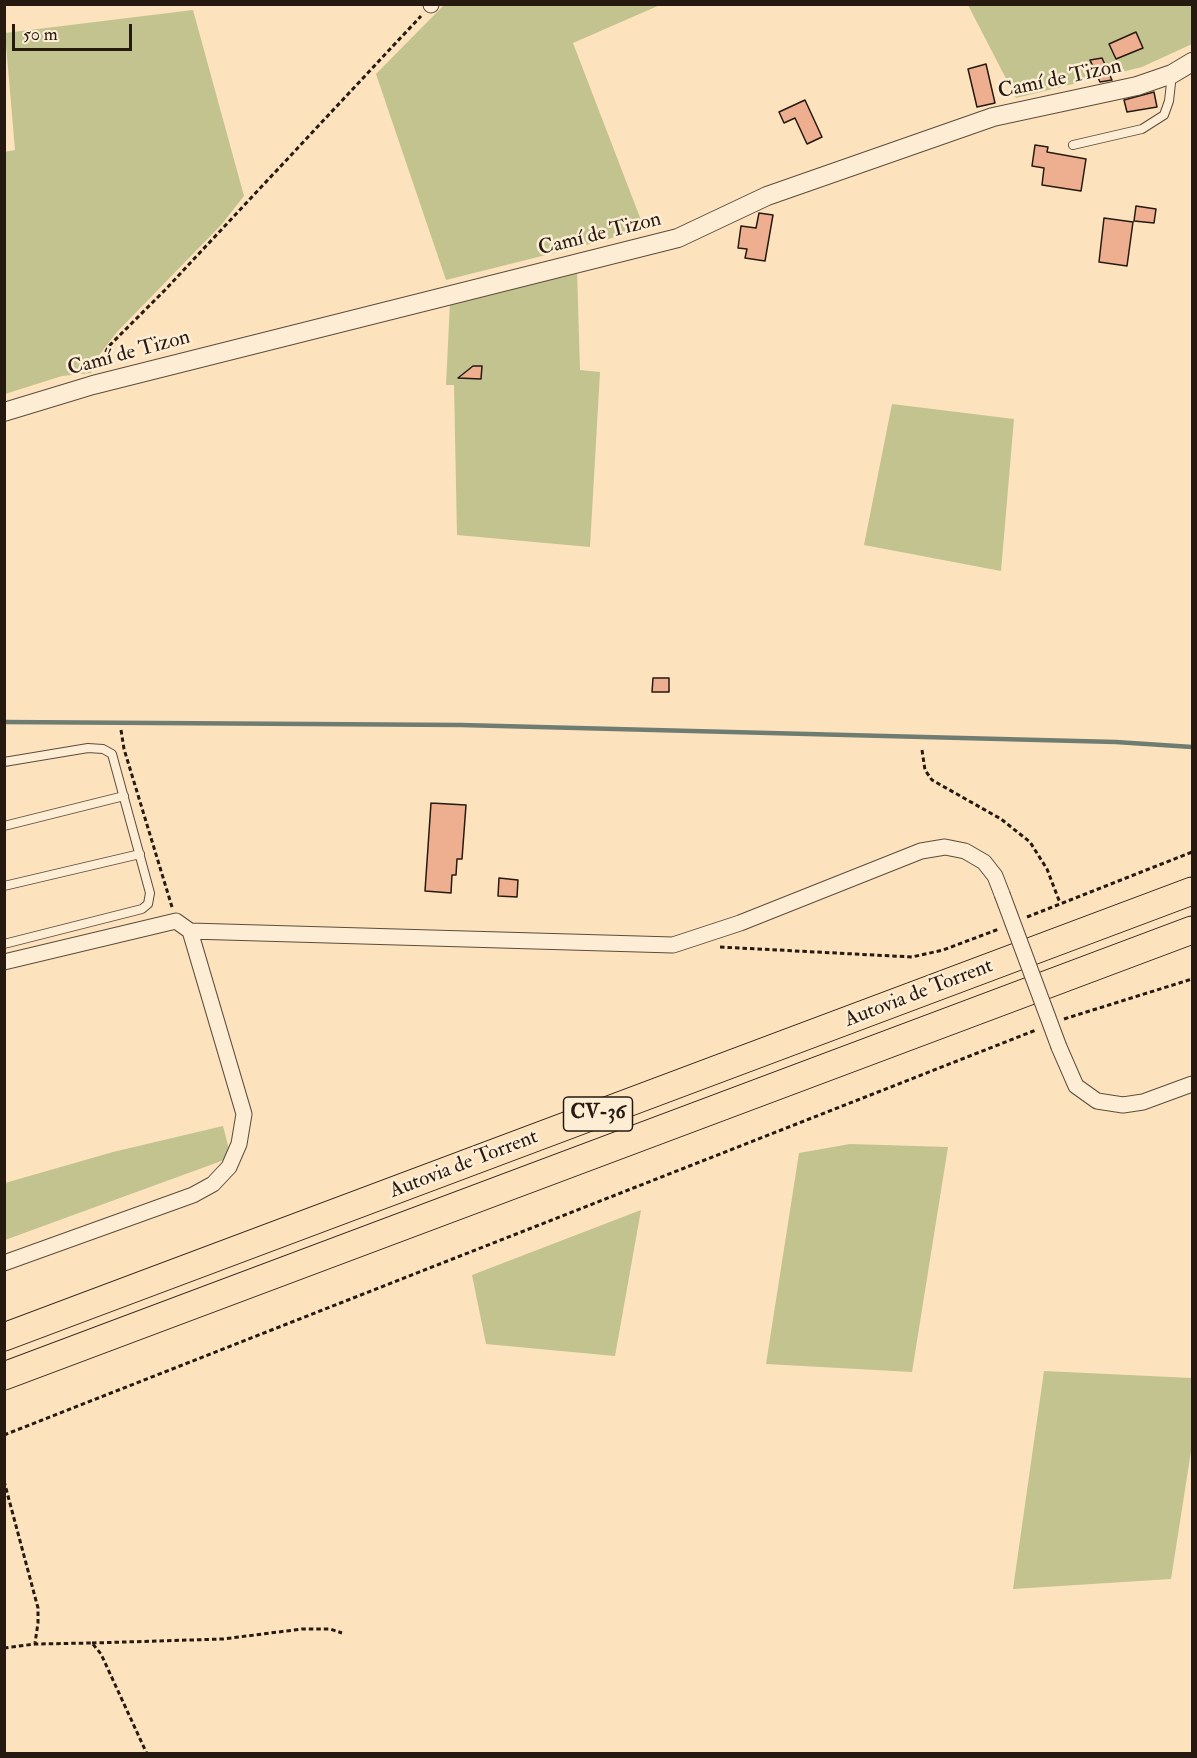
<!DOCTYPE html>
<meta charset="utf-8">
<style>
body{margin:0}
#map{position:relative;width:1197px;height:1758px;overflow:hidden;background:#fce3be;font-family:"IM FELL Double Pica",serif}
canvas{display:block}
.frame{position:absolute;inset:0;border:6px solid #261a10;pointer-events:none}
.scale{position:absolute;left:12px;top:24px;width:120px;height:27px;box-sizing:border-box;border:3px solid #261a10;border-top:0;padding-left:8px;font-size:18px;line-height:21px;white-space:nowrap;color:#261a10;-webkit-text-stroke:4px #fdedd5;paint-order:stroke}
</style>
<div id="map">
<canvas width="1197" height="1758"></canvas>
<div class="frame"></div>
<div class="scale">50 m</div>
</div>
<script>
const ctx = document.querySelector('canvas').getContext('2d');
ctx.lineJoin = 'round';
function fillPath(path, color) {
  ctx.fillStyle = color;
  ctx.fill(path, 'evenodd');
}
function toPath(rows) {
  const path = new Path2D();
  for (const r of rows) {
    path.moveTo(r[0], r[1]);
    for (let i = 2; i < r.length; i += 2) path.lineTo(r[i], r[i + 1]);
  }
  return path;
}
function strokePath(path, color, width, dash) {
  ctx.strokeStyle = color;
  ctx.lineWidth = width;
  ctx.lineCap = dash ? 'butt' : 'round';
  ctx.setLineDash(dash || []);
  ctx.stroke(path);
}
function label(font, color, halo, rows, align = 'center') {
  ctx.font = font + ' "IM FELL Double Pica",serif';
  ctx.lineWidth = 5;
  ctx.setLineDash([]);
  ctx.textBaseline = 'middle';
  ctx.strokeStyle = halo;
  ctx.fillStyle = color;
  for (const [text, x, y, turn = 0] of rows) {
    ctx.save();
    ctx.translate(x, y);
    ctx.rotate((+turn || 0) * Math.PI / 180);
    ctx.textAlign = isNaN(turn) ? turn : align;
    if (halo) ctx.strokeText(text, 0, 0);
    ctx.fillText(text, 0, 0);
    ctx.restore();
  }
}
fillPath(toPath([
 [444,5,660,5,573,43,644,228,602,241,446,280,376,74],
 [968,5,1192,5,1192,44,1142,67,1016,98],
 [193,10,244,196,222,224,117,332,96,359,91,373,62,376,5,394,4,152,15,150,5,33],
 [577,270,580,370,600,372,590,547,457,535,454,385,446,385,450,302],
 [892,404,1014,419,1001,571,864,545],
 [223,1126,229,1149,224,1160,5,1240,5,1183,113,1152],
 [850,1144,948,1147,912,1372,766,1364,799,1153],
 [641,1210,615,1356,486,1344,472,1275],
 [1044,1371,1192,1378,1192,1445,1171,1579,1013,1589]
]), '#c2c38f');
strokePath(toPath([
 [4,722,461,725,1116,742,1192,747]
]), '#6f7c72', 4.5);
const building = toPath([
 [1136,32,1143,48,1116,59,1109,44,1136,32],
 [1102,58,1112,80,1100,82,1090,60,1102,58],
 [986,64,995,103,977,107,968,69,986,64],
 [1154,92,1157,107,1127,112,1124,100,1154,92],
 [805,100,822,137,807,144,795,118,784,123,779,112,805,100],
 [1035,145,1048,147,1047,152,1086,159,1081,191,1042,185,1044,168,1032,166,1035,145],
 [1136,206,1156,209,1154,223,1134,221,1136,206],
 [759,213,773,215,765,261,745,258,747,249,738,248,741,226,756,228,759,213],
 [1104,218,1133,222,1127,266,1099,262,1104,218],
 [473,366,482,366,481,379,458,378,473,366],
 [653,678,669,678,669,692,652,692,653,678],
 [431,803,466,805,462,859,457,859,456,875,452,875,451,893,425,891,431,803],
 [499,878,518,880,517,897,498,896,499,878]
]);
fillPath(building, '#eeae90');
strokePath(building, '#261a10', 1.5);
const service = toPath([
 [1073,145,1142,129,1164,115,1169,101,1172,74],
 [4,762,88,748,103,749,112,754,150,893,148,904,142,909,4,944],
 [4,826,124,796],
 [4,886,140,854]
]);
const minor = toPath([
 [431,4,431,5],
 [4,962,176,921,190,931,673,945,740,923,921,851,945,847,965,851,984,862,995,876,1002,894],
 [1059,1047,1076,1086,1097,1101,1123,1105,1143,1102,1192,1084],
 [4,1263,193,1195,213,1184,229,1167,239,1144,244,1114,190,931]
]);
const tertiary = toPath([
 [4,412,93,385,678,238,767,196,993,117,1137,86,1172,74,1192,62]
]);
const motorway = toPath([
 [4,1337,1192,891],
 [4,1376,1192,930]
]);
strokePath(service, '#5c4c3c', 10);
strokePath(minor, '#5c4c3c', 17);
strokePath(tertiary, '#5c4c3c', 20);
strokePath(motorway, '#261a10', 29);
strokePath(toPath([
 [100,366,108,347,165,290,421,16],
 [121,730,124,749,172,907],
 [922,750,925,770,932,780,1001,819,1030,842,1047,869,1060,903],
 [1027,917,1192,852],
 [720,947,912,957,943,950,999,929],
 [1064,1019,1192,979],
 [4,1435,1036,1030],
 [4,1481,38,1608,38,1623,35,1643],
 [92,1643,223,1639,302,1629,330,1629,342,1633],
 [4,1648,35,1644,92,1643,101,1654,147,1754]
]), '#261a10', 3, [4.5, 3]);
strokePath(service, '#fdedd5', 8);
strokePath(minor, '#fdedd5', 15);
strokePath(tertiary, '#fdedd5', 18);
strokePath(motorway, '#fce3be', 27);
const minorBridge = toPath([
 [1002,894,1059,1047]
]);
strokePath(minorBridge, '#5c4c3c', 17, []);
strokePath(minorBridge, '#fdedd5', 15);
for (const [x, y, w] of [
 [598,1114,69]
]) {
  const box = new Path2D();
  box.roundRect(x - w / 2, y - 17, w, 34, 4.5);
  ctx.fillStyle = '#fdedd5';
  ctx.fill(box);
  strokePath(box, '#261a10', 1.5);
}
label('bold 20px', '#261a10', null, [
 ["CV-36",598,1114]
]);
label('21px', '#261a10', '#fdedd5', [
 ["Camí de Tizon",1060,80,-12],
 ["Camí de Tizon",600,235,-14],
 ["Camí de Tizon",129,354,-15],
 ["Autovia de Torrent",919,994,-21],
 ["Autovia de Torrent",464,1165,-21]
]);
</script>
